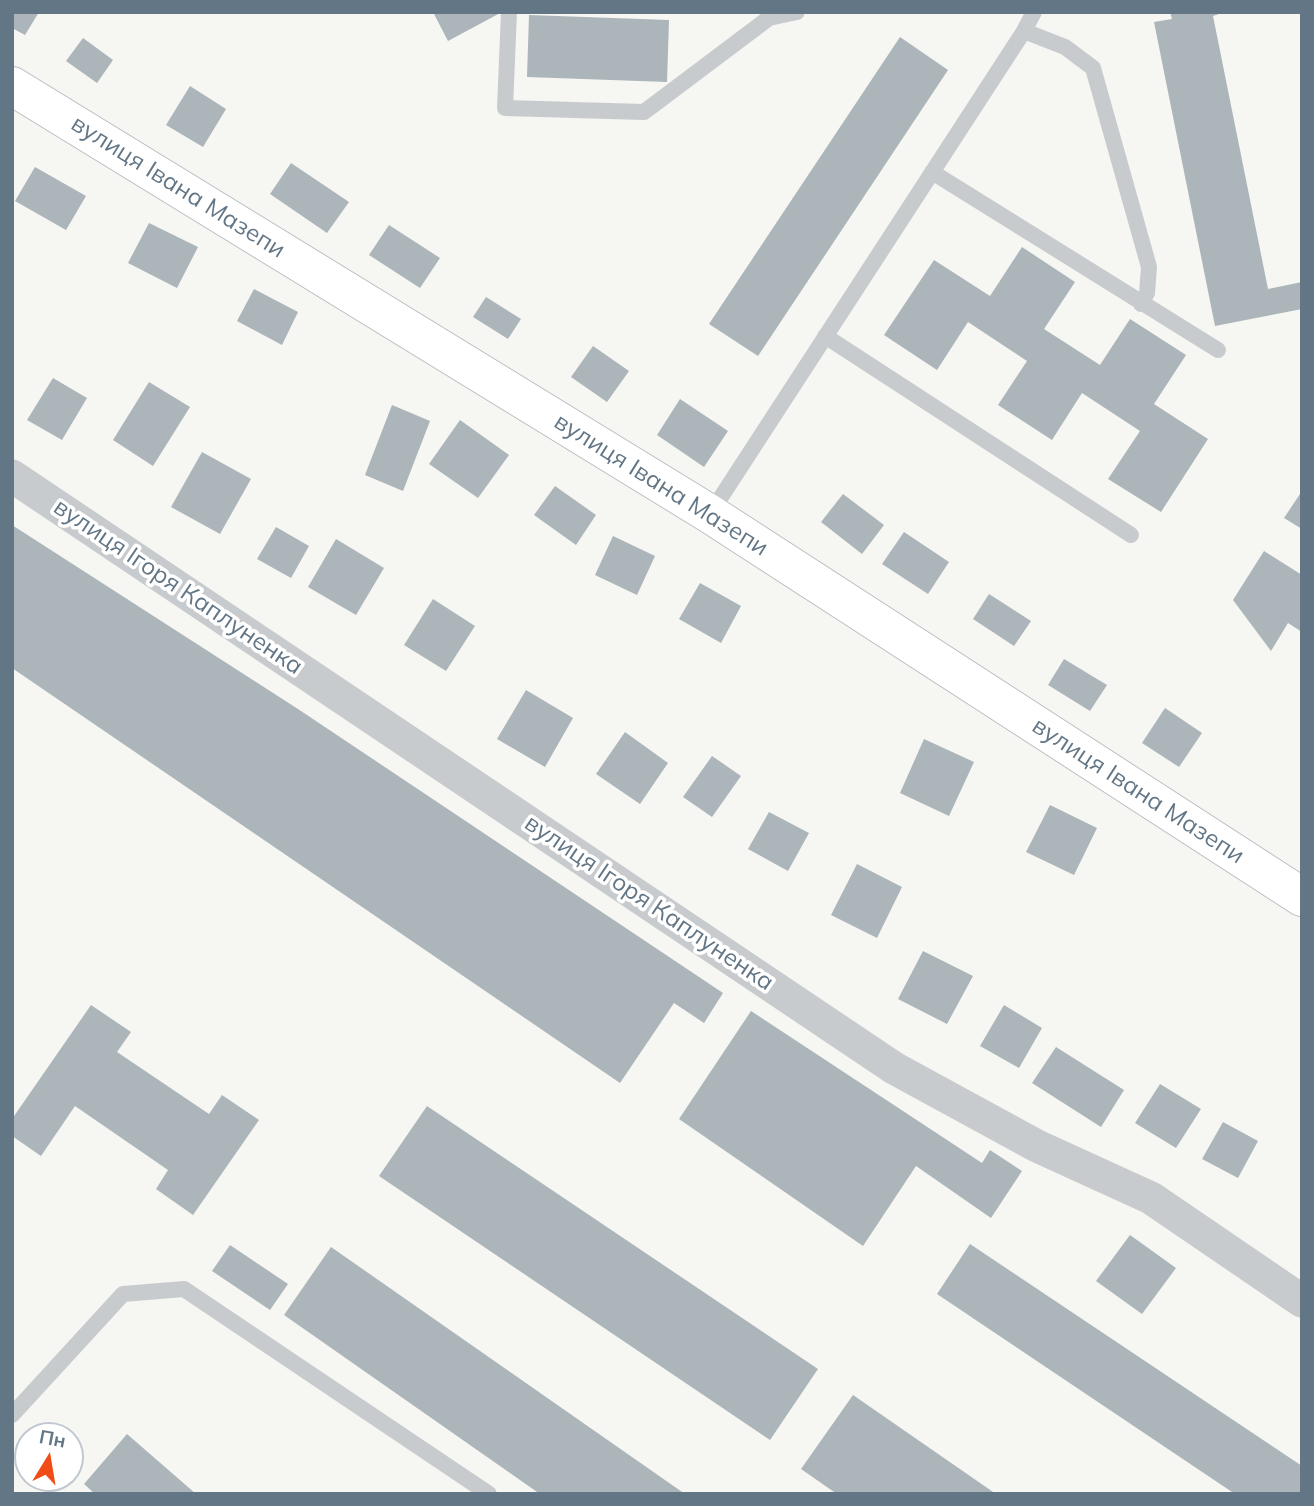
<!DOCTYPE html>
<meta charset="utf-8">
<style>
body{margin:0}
#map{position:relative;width:1314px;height:1506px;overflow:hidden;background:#f6f6f2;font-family:Mulish,sans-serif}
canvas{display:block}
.frame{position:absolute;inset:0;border:14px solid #637686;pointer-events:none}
.north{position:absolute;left:14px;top:1422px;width:70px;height:70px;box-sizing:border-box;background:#fff;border:2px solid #c1c8cf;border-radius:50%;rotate:11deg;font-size:19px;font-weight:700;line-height:28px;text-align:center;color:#637686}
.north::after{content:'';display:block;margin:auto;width:24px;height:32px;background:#f14b18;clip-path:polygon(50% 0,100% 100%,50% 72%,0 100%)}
</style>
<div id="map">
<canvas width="1314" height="1506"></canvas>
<div class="frame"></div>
<div class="north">Пн</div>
</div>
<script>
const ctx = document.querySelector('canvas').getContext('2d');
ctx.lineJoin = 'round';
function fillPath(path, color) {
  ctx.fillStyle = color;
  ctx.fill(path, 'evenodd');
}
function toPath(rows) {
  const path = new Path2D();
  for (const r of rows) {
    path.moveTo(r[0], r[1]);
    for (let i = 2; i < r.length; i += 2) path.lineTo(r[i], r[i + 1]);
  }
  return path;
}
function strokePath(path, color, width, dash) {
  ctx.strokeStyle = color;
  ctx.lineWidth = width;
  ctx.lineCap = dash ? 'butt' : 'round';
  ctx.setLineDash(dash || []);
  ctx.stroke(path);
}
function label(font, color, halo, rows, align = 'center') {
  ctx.font = font + ' Mulish,sans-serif';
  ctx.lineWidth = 7;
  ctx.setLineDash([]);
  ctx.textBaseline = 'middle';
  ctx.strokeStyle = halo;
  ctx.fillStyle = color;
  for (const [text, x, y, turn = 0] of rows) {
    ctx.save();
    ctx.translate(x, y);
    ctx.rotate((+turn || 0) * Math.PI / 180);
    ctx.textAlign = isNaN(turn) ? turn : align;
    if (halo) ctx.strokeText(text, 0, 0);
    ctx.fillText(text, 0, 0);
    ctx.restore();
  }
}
fillPath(toPath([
 [12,12,39,12,25,35,12,28],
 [433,12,502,12,448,41],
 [1170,12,1225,12,1213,16,1268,289,1302,282,1302,309,1215,326,1154,22,1172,19],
 [529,15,669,20,667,82,527,77],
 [900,37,948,70,758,356,709,324],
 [83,38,113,60,97,83,66,61],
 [190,86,226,109,203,147,166,125],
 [291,163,349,202,327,233,270,194],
 [35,167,86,196,66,230,15,201],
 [149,223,198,247,177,288,128,263],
 [389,225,440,258,420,288,369,255],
 [1022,247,1075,282,1044,329,1100,365,1130,319,1186,355,1154,404,1208,439,1161,512,1108,479,1140,431,1082,393,1052,440,998,405,1027,361,968,322,937,370,884,335,934,260,990,296],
 [254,289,298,312,282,345,237,321],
 [486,297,521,319,508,339,473,317],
 [593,346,629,371,607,402,571,377],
 [53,378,87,398,62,440,27,420],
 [149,382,190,407,153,466,113,440],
 [680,399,728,431,704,467,657,435],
 [392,405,430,421,403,491,365,475],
 [460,420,509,455,478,498,429,464],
 [202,452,251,479,220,534,171,507],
 [555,486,596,515,576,545,534,515],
 [1302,491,1302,529,1284,518],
 [843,494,884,525,862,554,821,522],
 [12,525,298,709,723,993,704,1023,674,1003,620,1083,12,668],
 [276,527,309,546,291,578,257,559],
 [904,532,949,562,928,594,882,564],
 [613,536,655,556,637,595,595,575],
 [336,539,384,568,356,615,308,587],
 [1264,551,1302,575,1302,632,1288,623,1271,651,1233,600],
 [700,583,741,606,721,643,679,619],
 [989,594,1031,621,1014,646,973,619],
 [433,599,475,626,446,671,404,645],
 [1064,659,1107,685,1090,711,1048,685],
 [526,690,573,718,545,767,497,739],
 [1165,708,1202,733,1179,767,1142,743],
 [625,732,668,763,640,804,596,774],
 [924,739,974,762,949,816,900,793],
 [712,756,741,776,712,817,683,797],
 [1050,805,1097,828,1074,875,1026,852],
 [769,812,809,833,788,871,748,849],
 [857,864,902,887,877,938,831,915],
 [923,951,973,976,947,1024,898,999],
 [91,1005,131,1032,117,1052,209,1114,222,1095,259,1120,193,1215,156,1189,168,1170,75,1106,41,1156,12,1136,12,1119],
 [1004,1005,1042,1028,1019,1068,980,1046],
 [751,1011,982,1163,990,1150,1022,1171,991,1218,916,1166,863,1246,679,1119],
 [1056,1047,1124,1090,1101,1127,1032,1083],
 [1160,1084,1201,1109,1176,1148,1135,1123],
 [427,1106,818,1369,770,1440,379,1176],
 [1223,1122,1258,1141,1238,1178,1202,1159],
 [1130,1235,1176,1268,1142,1314,1096,1281],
 [970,1244,1302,1466,1302,1494,1235,1494,937,1294],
 [230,1245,288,1284,270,1310,212,1271],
 [331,1247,685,1494,540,1494,284,1315],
 [853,1395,996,1494,837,1494,801,1469],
 [127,1434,196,1494,95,1494,84,1484]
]), '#acb5ba');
const secondary = toPath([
 [12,86,710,514,1302,897]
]);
strokePath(secondary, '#b7bdc1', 40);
strokePath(toPath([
 [509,12,505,108,644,112,769,18,797,12],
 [1024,31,1034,12],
 [932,172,1218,350],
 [825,336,1131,535],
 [710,514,1024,31,1065,47,1093,68,1149,267,1147,293,1141,304],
 [12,1415,123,1294,184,1289,489,1494]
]), '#c8cbce', 16);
strokePath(toPath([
 [12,476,894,1068,1037,1146,1151,1198,1302,1301]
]), '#c8cbce', 33);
strokePath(secondary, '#fff', 38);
label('24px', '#637686', '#fff', [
 ["вулиця Івана Мазепи",178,187,32],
 ["вулиця Івана Мазепи",661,485,32],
 ["вулиця Ігоря Каплуненка",178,587,34],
 ["вулиця Івана Мазепи",1138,791,33],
 ["вулиця Ігоря Каплуненка",649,903,34]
]);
</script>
